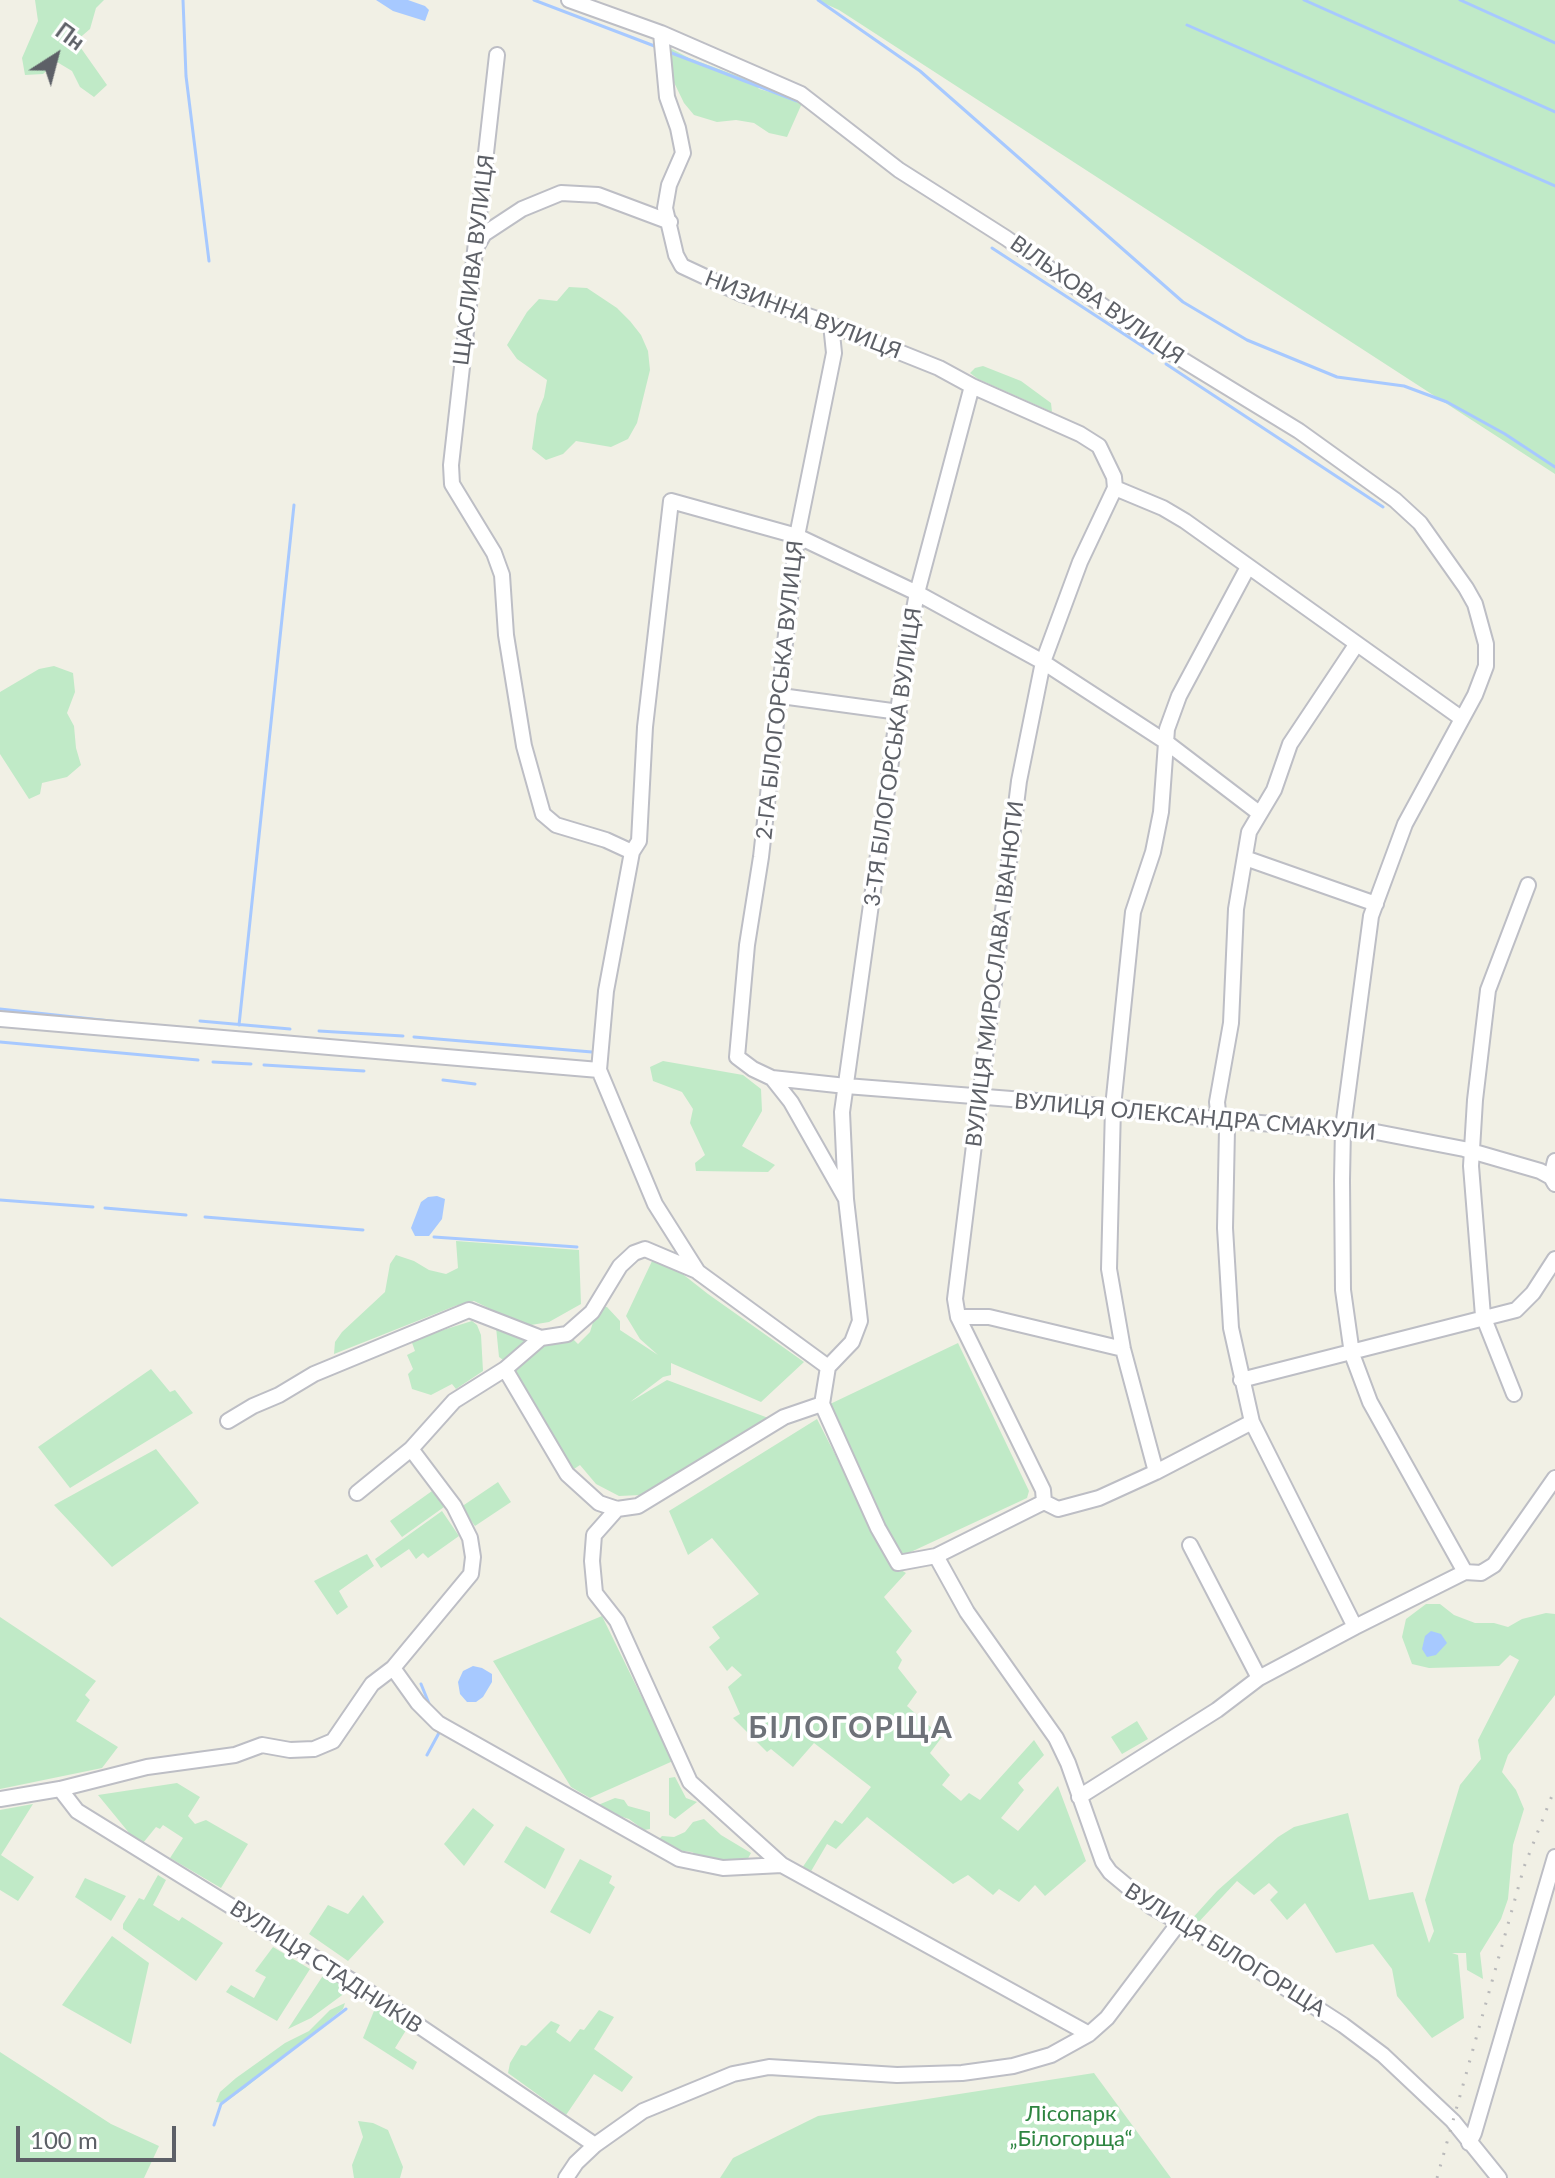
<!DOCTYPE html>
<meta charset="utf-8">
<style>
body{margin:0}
#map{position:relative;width:1555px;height:2178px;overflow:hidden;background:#f1f0e5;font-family:Lato,sans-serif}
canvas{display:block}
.north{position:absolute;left:16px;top:16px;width:80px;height:80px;-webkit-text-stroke:6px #fff;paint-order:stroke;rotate:36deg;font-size:22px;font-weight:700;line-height:32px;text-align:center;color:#5d6067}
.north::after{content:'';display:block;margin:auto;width:28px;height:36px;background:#5d6067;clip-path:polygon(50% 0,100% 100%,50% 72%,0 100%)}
.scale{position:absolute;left:16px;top:2126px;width:160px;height:36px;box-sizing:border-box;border:4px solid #5d6067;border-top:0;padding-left:10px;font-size:24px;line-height:28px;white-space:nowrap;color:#5d6067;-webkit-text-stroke:6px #fff;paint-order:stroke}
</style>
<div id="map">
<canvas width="1555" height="2178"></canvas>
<div class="north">Пн</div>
<div class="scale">100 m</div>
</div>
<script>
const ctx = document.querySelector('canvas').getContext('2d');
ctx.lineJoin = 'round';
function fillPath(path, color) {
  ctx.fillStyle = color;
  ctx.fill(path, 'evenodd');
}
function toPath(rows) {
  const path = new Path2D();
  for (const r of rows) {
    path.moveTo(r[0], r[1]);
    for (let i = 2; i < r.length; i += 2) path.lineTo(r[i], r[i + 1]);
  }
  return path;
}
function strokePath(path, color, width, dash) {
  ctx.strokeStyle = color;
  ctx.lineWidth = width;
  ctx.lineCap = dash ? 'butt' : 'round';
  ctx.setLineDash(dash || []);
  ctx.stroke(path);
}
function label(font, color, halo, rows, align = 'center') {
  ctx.font = font + ' Lato,sans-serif';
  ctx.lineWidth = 7;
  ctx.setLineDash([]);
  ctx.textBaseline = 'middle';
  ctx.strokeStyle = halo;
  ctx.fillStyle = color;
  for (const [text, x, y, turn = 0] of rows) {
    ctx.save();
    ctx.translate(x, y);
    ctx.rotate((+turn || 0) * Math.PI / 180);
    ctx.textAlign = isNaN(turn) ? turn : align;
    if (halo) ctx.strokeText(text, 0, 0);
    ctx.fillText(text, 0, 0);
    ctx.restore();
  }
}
fillPath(toPath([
 [35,0,104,0,96,8,90,29,76,41,107,85,94,97,80,87,72,71,57,62,43,74,25,75,22,58,38,21],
 [817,0,1555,0,1555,474,839,10],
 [672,49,689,58,754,82,759,89,803,101,787,137,769,133,754,123,736,120,717,122,694,115,684,103,667,68,668,52],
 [569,287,587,288,617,308,630,321,641,335,648,351,650,370,637,423,628,439,611,447,576,441,563,454,546,460,532,449,537,414,544,397,547,380,517,359,507,345,527,312,539,299,557,301],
 [983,366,1021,381,1051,403,1052,412,978,379,970,373,975,368],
 [54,666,73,673,75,692,67,713,74,726,76,748,81,765,67,777,42,783,40,794,29,799,0,754,0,692,39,669],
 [663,1061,743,1075,761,1089,762,1111,742,1146,775,1165,768,1172,696,1171,695,1163,705,1155,690,1123,693,1109,682,1092,653,1081,650,1067],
 [456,1241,579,1250,581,1304,549,1322,531,1325,513,1320,474,1301,455,1306,334,1354,335,1342,342,1332,385,1292,390,1264,396,1255,414,1261,429,1270,446,1274,458,1268],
 [653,1259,666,1261,708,1294,804,1362,761,1402,671,1363,671,1375,663,1377,630,1402,667,1380,771,1419,641,1495,619,1496,596,1484,580,1465,574,1469,564,1462,513,1367,499,1357,496,1327,572,1338,578,1344,590,1332,598,1306,607,1307,620,1321,620,1330,658,1355,640,1339,626,1316],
 [472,1321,477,1325,481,1335,483,1371,456,1389,452,1384,431,1395,412,1389,408,1374,413,1369,407,1355,415,1351,411,1340],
 [958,1343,1029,1491,1027,1498,900,1557,881,1523,828,1405],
 [151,1369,170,1392,175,1390,193,1413,70,1488,38,1447],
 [817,1419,891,1564,906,1573,884,1597,912,1631,896,1652,902,1660,898,1668,917,1692,907,1706,942,1737,930,1753,950,1775,942,1785,961,1801,969,1793,980,1800,1034,1740,1044,1755,1018,1783,1024,1790,1001,1818,1018,1831,1058,1786,1086,1861,1045,1896,1035,1885,1019,1902,999,1889,993,1895,968,1875,953,1884,867,1817,836,1849,827,1844,810,1873,802,1868,835,1820,842,1824,871,1787,814,1743,793,1767,771,1749,767,1752,733,1718,740,1714,728,1687,742,1675,732,1666,727,1671,709,1647,720,1638,712,1627,759,1594,712,1538,688,1555,669,1511],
 [156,1449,199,1503,112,1567,54,1505],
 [498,1482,511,1502,475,1526,461,1507],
 [432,1491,444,1507,402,1537,390,1521],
 [442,1511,459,1536,428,1558,423,1553,416,1559,409,1549,381,1568,375,1559],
 [367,1554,374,1566,339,1591,348,1607,337,1615,314,1581],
 [1426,1604,1440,1604,1454,1615,1475,1623,1494,1623,1508,1627,1522,1619,1546,1613,1555,1614,1555,1695,1508,1755,1502,1772,1516,1790,1524,1809,1513,1845,1508,1899,1501,1919,1480,1953,1483,1979,1467,1970,1466,1953,1452,1953,1458,1955,1464,2018,1432,2038,1397,1996,1392,1969,1373,1944,1336,1953,1305,1903,1287,1920,1270,1900,1278,1892,1269,1883,1254,1895,1237,1881,1195,1926,1189,1922,1217,1891,1278,1837,1294,1827,1348,1813,1369,1900,1413,1892,1429,1943,1434,1931,1425,1900,1460,1785,1481,1759,1478,1740,1519,1660,1510,1655,1499,1666,1429,1668,1412,1664,1402,1637,1406,1619],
 [602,1616,673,1761,590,1798,571,1787,493,1661],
 [0,1617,96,1681,85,1695,90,1700,76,1721,118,1747,102,1768,0,1789],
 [1137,1721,1148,1739,1122,1754,1111,1737],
 [675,1777,686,1798,697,1802,675,1819,669,1815,669,1778],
 [177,1783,200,1797,188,1816,195,1824,206,1820,248,1844,221,1888,170,1858,183,1838,163,1825,160,1829,156,1827,143,1843,130,1834,98,1795],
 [615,1798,624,1800,628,1806,650,1812,650,1829,644,1830,629,1819,609,1813,598,1805],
 [33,1804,1,1855,34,1877,18,1901,0,1890,0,1810],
 [473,1808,494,1825,464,1866,444,1844],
 [704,1819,721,1835,751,1853,746,1862,707,1861,692,1852,673,1850,657,1841,662,1836,674,1837,685,1832,693,1822],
 [526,1826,565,1849,545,1889,504,1862],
 [580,1859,612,1876,609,1883,615,1887,590,1934,550,1912],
 [158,1875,166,1880,153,1905,179,1921,182,1917,223,1943,196,1981,123,1929,123,1924,139,1898,144,1900],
 [85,1878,126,1896,111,1921,75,1897],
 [363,1895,384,1922,348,1961,309,1934,328,1905,348,1914],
 [112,1936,149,1963,131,2044,62,2005],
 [273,1947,310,1969,277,2021,226,1992,231,1985,254,1998,266,1977,255,1971],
 [324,1974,349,1990,311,2018,288,2029],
 [345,2003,343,2009,245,2088,224,2103,216,2102,220,2092,236,2078,285,2043,309,2031,330,2010],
 [376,2006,408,2027,395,2048,417,2062,413,2070,363,2038],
 [599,2010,614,2017,594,2049,633,2077,622,2092,594,2074,566,2115,508,2073,510,2063,521,2045,526,2046,551,2021,560,2025,556,2032,570,2042,580,2029,584,2030],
 [0,2052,111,2124,159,2146,144,2178,0,2178],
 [1094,2073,1171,2178,720,2178,733,2158,818,2116],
 [358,2121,373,2123,388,2130,403,2167,400,2178,354,2178,352,2165,363,2137]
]), '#c0eac7');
fillPath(toPath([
 [376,0,408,0,425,6,429,10,425,21,393,11],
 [437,1196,445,1199,442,1219,429,1236,415,1236,411,1228,421,1202,428,1197],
 [1431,1631,1441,1634,1447,1643,1436,1655,1427,1657,1422,1649,1425,1636],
 [473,1666,482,1668,492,1674,492,1682,483,1697,476,1702,467,1702,460,1694,458,1682,463,1671]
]), '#a7c9ff');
strokePath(toPath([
 [183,0,186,76,209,261],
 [534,0,657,47],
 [818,0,920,71,1183,302,1247,340,1337,377,1404,386,1447,402,1505,434,1555,467],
 [1304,0,1555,112],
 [1460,0,1555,43],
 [1187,25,1555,186],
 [669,52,797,101],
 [992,248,1153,353],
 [1166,364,1383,507],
 [0,1009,120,1022],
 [200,1021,290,1029],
 [239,1025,294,505],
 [319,1031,403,1036],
 [414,1037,592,1052],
 [0,1042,198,1060],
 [213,1062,251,1064],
 [264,1065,364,1071],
 [443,1080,475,1084],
 [0,1200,93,1207],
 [105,1208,186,1215],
 [205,1217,363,1230],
 [434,1237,577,1247],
 [421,1684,430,1706],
 [427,1755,440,1731],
 [214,2125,221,2104,346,2009]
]), '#a7c9ff', 3);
const minor = toPath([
 [569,0,661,33,801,94,899,170,1006,238,1160,346,1299,431,1395,500,1420,523,1466,588,1475,604,1486,644,1486,666,1475,695,1405,824,1371,916,1343,1128,1342,1180,1343,1290,1352,1354,1370,1402,1465,1572],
 [661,33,667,97,678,128,683,153,669,185,665,208,676,255,682,266,742,294,814,318,939,368,972,386,1080,434,1099,446,1114,477,1115,488,1080,562,1043,662,1019,781,955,1299,958,1317,1043,1490,1044,1502],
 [497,55,451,465,452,484,494,553,502,575,506,635,524,746,543,814,556,825,606,840,632,852],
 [477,246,484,234,522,209,561,193,598,195,670,222],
 [831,324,834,353,797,536,761,857,747,945,737,1057,753,1069,772,1078,846,1086,1113,1107,1222,1120,1376,1132,1464,1149,1540,1171,1551,1177,1555,1184],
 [1115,488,1163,508,1185,521,1461,718],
 [781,696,899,712],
 [1245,858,1376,904],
 [0,1019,599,1070],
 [772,1078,791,1102,846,1199,860,1321,852,1342,828,1367],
 [1551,1177,1555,1161],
 [846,1199,842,1112,907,647,917,593,972,386],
 [958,1317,989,1317,1123,1349],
 [505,1369,567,1474,599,1503,617,1509,638,1506,784,1417,822,1404],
 [1241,1380,1516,1310,1533,1293,1555,1259],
 [1514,1394,1483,1316,1471,1166,1475,1100,1488,990,1528,885],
 [228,1421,253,1406,279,1395,314,1374,469,1310,541,1338],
 [1252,1422,1156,1472,1099,1498,1058,1509,1044,1502,936,1556,898,1563,878,1528,822,1404,828,1367,698,1272,655,1204,599,1070,606,991,632,852,639,841,645,727,671,501,797,536,917,593,1043,662,1166,742,1259,813],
 [1156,1472,1123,1349,1109,1269,1113,1107,1133,912,1153,852,1161,812,1167,729,1179,696,1248,567],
 [357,1493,411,1449],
 [617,1509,594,1535,592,1561,595,1593,617,1621,690,1782,782,1865],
 [1190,1545,1259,1678],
 [936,1556,967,1612,1056,1738,1068,1763,1103,1862,1110,1872,1152,1907,1222,1947,1343,2025,1383,2055,1453,2121,1499,2178],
 [1355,1627,1252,1422,1231,1328,1225,1228,1227,1129,1218,1112,1217,1102,1231,1023,1236,909,1249,832,1274,790,1290,744,1356,645],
 [393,1668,418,1703,438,1723,679,1859,723,1868,782,1865,1089,2034],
 [60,1789,77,1811,360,1986,595,2145],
 [1079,1797,1217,1710,1259,1678,1355,1627,1465,1572,1481,1573,1494,1565,1555,1478],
 [0,1799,60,1789,147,1767,235,1755,262,1745,290,1750,314,1749,333,1741,372,1684,393,1668,471,1574,473,1557,470,1538,454,1506,411,1449,454,1401,505,1369,541,1338,567,1334,592,1312,620,1266,634,1253,645,1249,697,1271],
 [1469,2143,1474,2133,1555,1857],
 [566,2178,576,2163,595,2145,643,2111,733,2074,769,2067,897,2075,962,2073,1013,2066,1051,2055,1089,2034,1107,2018,1178,1924]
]);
strokePath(minor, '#bdbec5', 18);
strokePath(minor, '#fff', 14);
strokePath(toPath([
 [1437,2178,1524,1867,1555,1788]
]), '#b9b9ba', 3, [2, 10]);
label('22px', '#5d6067', '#fff', [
 ["ЩАСЛИВА ВУЛИЦЯ",474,260,-83],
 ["ВІЛЬХОВА ВУЛИЦЯ",1097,300,35],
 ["НИЗИННА ВУЛИЦЯ",803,315,21],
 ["2-ГА БІЛОГОРСЬКА ВУЛИЦЯ",780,690,-84],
 ["3-ТЯ БІЛОГОРСЬКА ВУЛИЦЯ",893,757,-82],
 ["ВУЛИЦЯ МИРОСЛАВА ІВАНЮТИ",995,974,-83],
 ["ВУЛИЦЯ ОЛЕКСАНДРА СМАКУЛИ",1195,1117,5],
 ["ВУЛИЦЯ БІЛОГОРЩА",1225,1950,32],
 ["ВУЛИЦЯ СТАДНИКІВ",326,1967,33]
]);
label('22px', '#2e8541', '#fff', [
 ["Лісопарк",1071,2114],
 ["„Білогорща“",1071,2139]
]);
ctx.letterSpacing = '2px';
label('bold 30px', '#6e7279', '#fff', [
 ["БІЛОГОРЩА",851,1728]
]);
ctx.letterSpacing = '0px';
</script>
